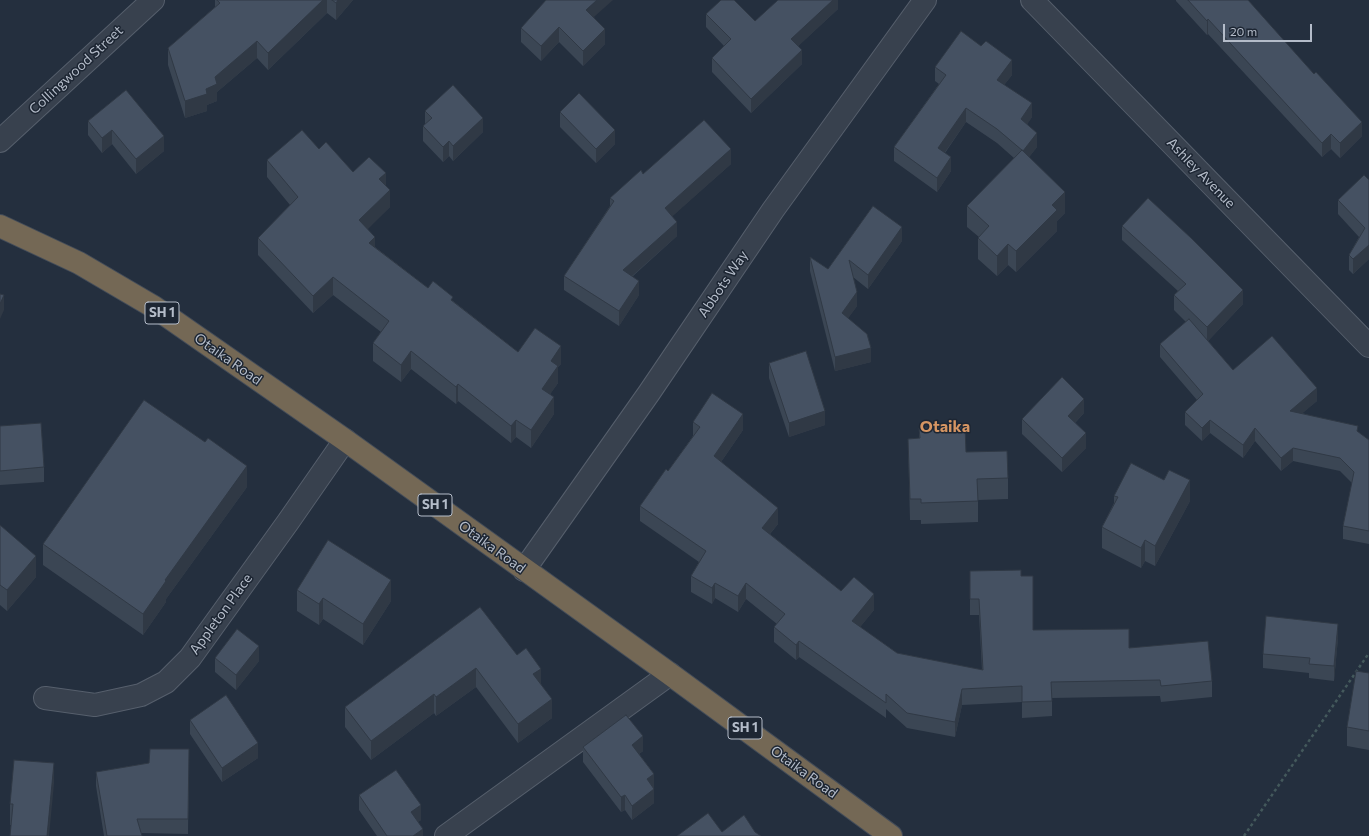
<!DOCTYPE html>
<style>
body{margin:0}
#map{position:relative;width:1369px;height:836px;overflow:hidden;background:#242f3e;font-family:Commissioner,sans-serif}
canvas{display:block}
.scale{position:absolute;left:1223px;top:24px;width:89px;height:18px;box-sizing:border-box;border:2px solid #b4bcc9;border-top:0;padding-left:5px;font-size:12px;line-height:14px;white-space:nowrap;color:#b4bcc9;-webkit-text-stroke:3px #1d2633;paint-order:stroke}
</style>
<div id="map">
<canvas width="1369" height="836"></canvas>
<div class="scale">20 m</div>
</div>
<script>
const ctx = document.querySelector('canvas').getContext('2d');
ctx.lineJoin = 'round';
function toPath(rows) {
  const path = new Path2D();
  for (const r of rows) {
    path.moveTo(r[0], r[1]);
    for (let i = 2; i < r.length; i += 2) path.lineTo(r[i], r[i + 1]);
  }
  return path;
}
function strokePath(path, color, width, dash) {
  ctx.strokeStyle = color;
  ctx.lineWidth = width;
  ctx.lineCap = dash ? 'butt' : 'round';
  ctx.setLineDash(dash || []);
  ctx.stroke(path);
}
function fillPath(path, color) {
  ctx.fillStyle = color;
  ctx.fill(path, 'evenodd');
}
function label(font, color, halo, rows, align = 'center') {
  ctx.font = font + ' Commissioner,sans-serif';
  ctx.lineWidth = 3;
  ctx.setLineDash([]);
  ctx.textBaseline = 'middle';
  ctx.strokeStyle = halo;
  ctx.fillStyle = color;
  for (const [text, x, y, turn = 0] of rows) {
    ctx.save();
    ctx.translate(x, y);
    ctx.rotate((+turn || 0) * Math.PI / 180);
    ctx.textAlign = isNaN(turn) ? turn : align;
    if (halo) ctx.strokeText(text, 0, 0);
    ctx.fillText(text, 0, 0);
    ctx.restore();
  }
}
const minor = toPath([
 [1032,0,1369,346],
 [0,141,153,0],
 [524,570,649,393,773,210,925,0],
 [45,698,95,705,141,695,166,682,190,658,288,522,345,440],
 [446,836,670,674]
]);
const highway = toPath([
 [0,226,79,263,154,307,345,440,670,674,891,836]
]);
strokePath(minor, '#565f6c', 24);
strokePath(highway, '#434c59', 24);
strokePath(toPath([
 [1244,836,1369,653]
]), '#44595c', 2.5, [3, 3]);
strokePath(minor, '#38414e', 22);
strokePath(highway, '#746855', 22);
fillPath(toPath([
 [215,0,353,0,336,20,327,13,268,70,257,58,217,92,217,101,207,105,207,111,185,118,168,65,168,48,215,7],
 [838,0,838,9,798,46,802,64,751,113,712,72,712,58,724,46,706,27,706,14,755,21],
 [1176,0,1248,0,1362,136,1340,158,1331,149,1322,157,1208,34,1207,35,1176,1],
 [594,17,605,44,583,66,559,42,541,61,521,42,521,28],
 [935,67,1012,75,1004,85,1032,117,1027,124,1037,147,1029,157,1065,213,1057,221,1057,231,1016,272,1008,265,997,276,978,259,978,238,979,237,967,227,967,206,1014,158,997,143,966,122,945,153,951,171,937,192,894,161,894,147,939,84,935,81],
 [126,90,164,151,136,174,112,144,102,153,88,135,88,121],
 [425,111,483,132,453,161,449,156,443,162,423,141,423,126,425,124],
 [560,112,615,144,596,163,560,127],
 [267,160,353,172,386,186,390,207,367,229,375,247,428,288,453,301,518,352,561,364,558,367,558,383,550,394,554,414,531,448,516,437,511,443,458,401,456,404,411,369,401,382,373,361,373,343,381,332,333,295,313,313,258,255,258,238,290,205,267,177],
 [731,164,672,216,677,236,633,276,639,295,619,326,564,290,564,276,610,206,610,198,643,174],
 [1369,180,1369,259,1353,274,1349,270,1349,255,1359,237,1338,214,1338,200],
 [873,206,902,241,868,289,853,277,857,306,848,318,871,362,835,371,810,271,810,257,828,269],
 [1122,226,1191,239,1243,304,1208,341,1233,370,1317,401,1302,413,1358,432,1369,440,1369,544,1343,539,1343,526,1352,483,1340,471,1293,461,1281,471,1255,441,1243,458,1210,433,1202,441,1185,425,1185,412,1197,400,1160,357,1160,344,1186,322,1174,310,1174,295,1178,291,1122,240],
 [769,363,825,425,789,437,769,378],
 [1084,413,1075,423,1086,448,1062,472,1022,434,1022,419],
 [693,422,743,430,721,462,778,524,770,534,841,591,874,610,860,627,897,653,982,670,979,615,970,615,970,571,1021,576,1033,630,1129,648,1212,681,1212,697,1161,702,1160,696,1052,698,1052,716,1022,718,1022,702,962,705,955,737,907,728,886,709,886,718,799,657,796,660,774,642,774,627,777,624,746,599,738,612,715,598,712,604,691,592,691,576,699,562,640,521,640,506,668,471,693,436],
 [0,426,44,467,44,482,0,485],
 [919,428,966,452,1008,478,1008,499,978,500,978,522,921,524,921,520,910,520,908,439,919,438],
 [247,487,166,599,166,602,143,635,43,565,43,544],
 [1114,496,1190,501,1155,566,1145,561,1141,568,1102,548,1102,527,1114,503],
 [0,525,36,577,7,611,0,605],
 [297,590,391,601,363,645,323,619,319,625,297,611],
 [1338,638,1334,681,1309,678,1309,673,1263,668,1263,654],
 [517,655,541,684,552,718,518,743,476,687,436,716,434,713,371,760,345,727,345,707],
 [215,658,259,661,236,690,215,672],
 [1369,673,1369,750,1347,746,1347,727],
 [190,720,258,758,222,782,190,734],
 [583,747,643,751,639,754,654,774,654,803,632,820,625,810,621,812,583,762],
 [189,749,188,834,141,833,142,836,104,836,96,786,96,772,149,763],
 [54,784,11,825,10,825,10,804],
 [359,795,421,820,418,822,423,836,377,836,359,810]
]), '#3b4654');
fillPath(toPath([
 [323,0,327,0,327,13,268,70,268,53],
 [338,0,353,0,336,20,336,3],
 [597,0,613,0,586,24,586,10],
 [832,0,838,0,838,9,791,53,791,39],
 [1208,19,1208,34,1207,35,1207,21],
 [559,27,559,42,541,61,541,46],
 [605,29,605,44,583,66,583,51],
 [257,41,257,58,217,92,217,101,207,105,207,111,185,118,185,101,215,77],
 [802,50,802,64,751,113,751,99],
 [1012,60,1012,75,997,94,997,80],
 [1032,103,1032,117,1021,134,1021,119],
 [966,108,966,122,938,162,938,148],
 [483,118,483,132,453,161,453,146],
 [1362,122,1362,136,1340,158,1340,143],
 [112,130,112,144,102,153,102,138],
 [615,130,615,144,596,163,596,149],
 [1037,133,1037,147,1023,165,1023,151],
 [1331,134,1331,149,1322,157,1322,143],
 [164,136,164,151,136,174,136,159],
 [449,141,449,156,443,162,443,147],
 [731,149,731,164,665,223,665,208],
 [951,157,951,171,937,192,937,178],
 [386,173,386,190,379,179],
 [390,190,390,207,359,238,359,220],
 [1065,192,1065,213,1057,221,1057,231,1016,272,1016,251,1052,205],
 [677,222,677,236,623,284,623,270],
 [902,227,902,241,868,289,868,275],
 [375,237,375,254,369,243],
 [1008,244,1008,265,997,276,997,256],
 [1369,245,1369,259,1353,274,1353,259],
 [333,277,333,295,313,313,313,296],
 [639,281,639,295,619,326,619,311],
 [1243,290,1243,304,1207,342,1207,327],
 [857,292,857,306,842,327,842,313],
 [4,295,4,310,0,319,0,304],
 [561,346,561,364,558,367,558,383,542,406,542,389,551,361],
 [871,348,871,362,835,371,835,357],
 [411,351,411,369,401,382,401,365],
 [458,384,458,401,456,404,456,387],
 [1317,388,1317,401,1290,424,1290,411],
 [554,397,554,414,531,448,531,430],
 [1084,399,1084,413,1068,430,1068,416],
 [825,411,825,425,789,437,789,423],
 [743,414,743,430,714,472,714,456],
 [516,420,516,437,511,443,511,426],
 [1210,420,1210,433,1202,441,1202,428],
 [1255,428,1255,441,1243,458,1243,445],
 [1086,433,1086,448,1062,472,1062,458],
 [1293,448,1293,461,1281,471,1281,458],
 [247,466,247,487,166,599,166,602,143,635,143,614,165,580],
 [1190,480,1190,501,1155,566,1155,546],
 [778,508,778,524,762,543,762,528],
 [1145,540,1145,561,1141,568,1141,548],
 [36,556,36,577,7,611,7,590],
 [391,580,391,601,363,645,363,624],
 [715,583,715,598,712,604,712,588],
 [746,583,746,599,738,612,738,596],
 [874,594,874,610,852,637,852,621],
 [323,598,323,619,319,625,319,604],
 [1338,624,1338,638,1334,681,1334,666],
 [799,641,799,657,796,660,796,645],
 [259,646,259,661,236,690,236,675],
 [476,668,476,687,436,716,436,697],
 [541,669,541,688,533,674],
 [962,689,962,705,955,737,955,722],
 [434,694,434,713,371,760,371,741],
 [552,699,552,718,518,743,518,724],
 [643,736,643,751,632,759,632,745],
 [258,743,258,758,222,782,222,768],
 [54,763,54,784,49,836,47,836],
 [654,774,654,789,647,779],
 [654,789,654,803,632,820,632,806],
 [625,795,625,810,621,812,621,797],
 [421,805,421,820,411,827,411,812],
 [423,829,423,836,413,836]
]), '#303945');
const building = toPath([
 [217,0,323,0,268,53,257,41,215,77,217,84,206,89,207,94,185,101,168,48,220,3,217,0],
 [332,0,338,0,336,3,332,0],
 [546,0,597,0,586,10,605,29,583,51,559,27,541,46,521,28,546,0],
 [721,0,734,0,755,21,778,0,833,0,791,39,802,50,751,99,712,58,731,39,706,14,721,0],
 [1188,0,1248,0,1314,74,1316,72,1362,122,1340,143,1331,134,1322,143,1208,19,1207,21,1188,0],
 [961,31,981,46,986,41,1012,60,997,80,1032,103,1021,119,1037,133,1023,151,997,129,966,108,938,148,951,157,937,178,894,147,946,75,935,67,961,31],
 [453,85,483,118,453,146,449,141,443,147,423,126,432,118,425,111,453,85],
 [126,90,164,136,136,159,112,130,102,138,88,121,126,90],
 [579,93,615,130,596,149,560,112,579,93],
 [704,120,731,149,665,208,677,222,623,270,639,281,619,311,564,276,614,201,610,198,641,170,643,174,704,120],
 [302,130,319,149,326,142,353,172,369,157,386,173,379,179,390,190,359,220,375,237,369,243,428,288,433,281,453,297,451,300,518,352,535,328,561,346,551,361,558,366,542,389,554,397,531,430,516,420,511,426,458,384,456,387,411,351,401,365,373,343,389,321,333,277,313,296,258,238,298,197,267,160,302,130],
 [1022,150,1065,192,1052,205,1057,210,1016,251,1008,244,997,256,978,238,989,226,967,206,1022,150],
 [1364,175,1369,180,1369,245,1353,259,1349,255,1365,228,1338,200,1364,175],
 [1148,198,1191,238,1243,290,1207,327,1174,295,1186,284,1122,226,1148,198],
 [873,206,902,227,868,275,849,260,857,292,842,313,867,334,871,348,835,357,810,257,828,269,873,206],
 [0,294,4,295,0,304,0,294],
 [1189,319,1233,370,1272,336,1317,388,1290,411,1358,426,1357,431,1369,440,1369,531,1343,526,1354,472,1340,458,1293,448,1281,458,1255,428,1243,445,1210,420,1202,428,1185,412,1203,394,1160,344,1189,319],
 [806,351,825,411,789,423,769,363,806,351],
 [1062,377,1084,399,1068,416,1086,433,1062,458,1022,419,1062,377],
 [712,393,743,414,714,456,778,508,762,528,841,591,854,577,874,594,852,621,897,653,983,670,979,599,970,599,970,571,1021,570,1021,576,1033,576,1033,630,1129,629,1129,648,1208,641,1212,681,1161,686,1160,680,1051,682,1052,701,1022,702,1022,686,962,689,955,722,907,713,886,694,886,703,799,641,796,645,774,627,785,614,746,583,738,596,715,583,712,588,691,576,706,551,640,506,666,469,668,471,700,427,693,422,712,393],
 [144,400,205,442,208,438,247,466,165,580,166,581,143,614,43,544,144,400],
 [41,423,44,467,0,471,0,426,41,423],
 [965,426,966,452,1007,451,1008,478,977,479,978,501,921,503,921,499,910,499,908,439,920,438,919,428,965,426],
 [1131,463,1164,480,1169,470,1190,480,1155,546,1145,540,1141,548,1102,527,1118,497,1114,496,1131,463],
 [0,525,36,556,7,590,0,585,0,525],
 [328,540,391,580,363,624,323,598,319,604,297,590,328,540],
 [480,607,517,655,526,648,541,669,533,674,552,699,518,724,476,668,436,697,434,694,371,741,345,707,480,607],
 [1266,616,1338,624,1334,666,1309,664,1310,658,1263,654,1266,616],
 [237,629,259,646,236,675,215,658,237,629],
 [1356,671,1369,673,1369,731,1347,727,1356,671],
 [226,695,258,743,222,768,190,720,226,695],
 [626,715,643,736,632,745,654,774,647,779,654,789,632,806,625,795,621,797,583,747,626,715],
 [150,749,189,749,188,819,137,819,142,836,107,836,96,772,149,763,150,749],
 [14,760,54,763,47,836,10,836,13,804,10,804,14,760],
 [396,770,421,805,411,812,423,829,413,836,387,836,359,795,396,770],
 [708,813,722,832,744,815,755,832,761,836,677,836,708,813]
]);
fillPath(building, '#455162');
strokePath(building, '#303945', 1);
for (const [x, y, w] of [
 [162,313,34],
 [435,505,34],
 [745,728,34]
]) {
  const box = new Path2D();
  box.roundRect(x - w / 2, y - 11, w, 22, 3);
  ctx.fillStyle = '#1d2633';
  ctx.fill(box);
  strokePath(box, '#b4bcc9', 1);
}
label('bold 13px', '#b4bcc9', null, [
 ["SH 1",162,313],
 ["SH 1",435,505],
 ["SH 1",745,728]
]);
label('14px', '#b4bcc9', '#1d2633', [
 ["Collingwood Street",76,70,-43],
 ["Ashley Avenue",1201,173,46],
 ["Abbots Way",723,284,-56],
 ["Otaika Road",228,359,35],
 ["Otaika Road",492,547,36],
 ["Appleton Place",221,614,-54],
 ["Otaika Road",804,772,36]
]);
label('bold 16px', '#d59563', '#1d2633', [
 ["Otaika",945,427]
]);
</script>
